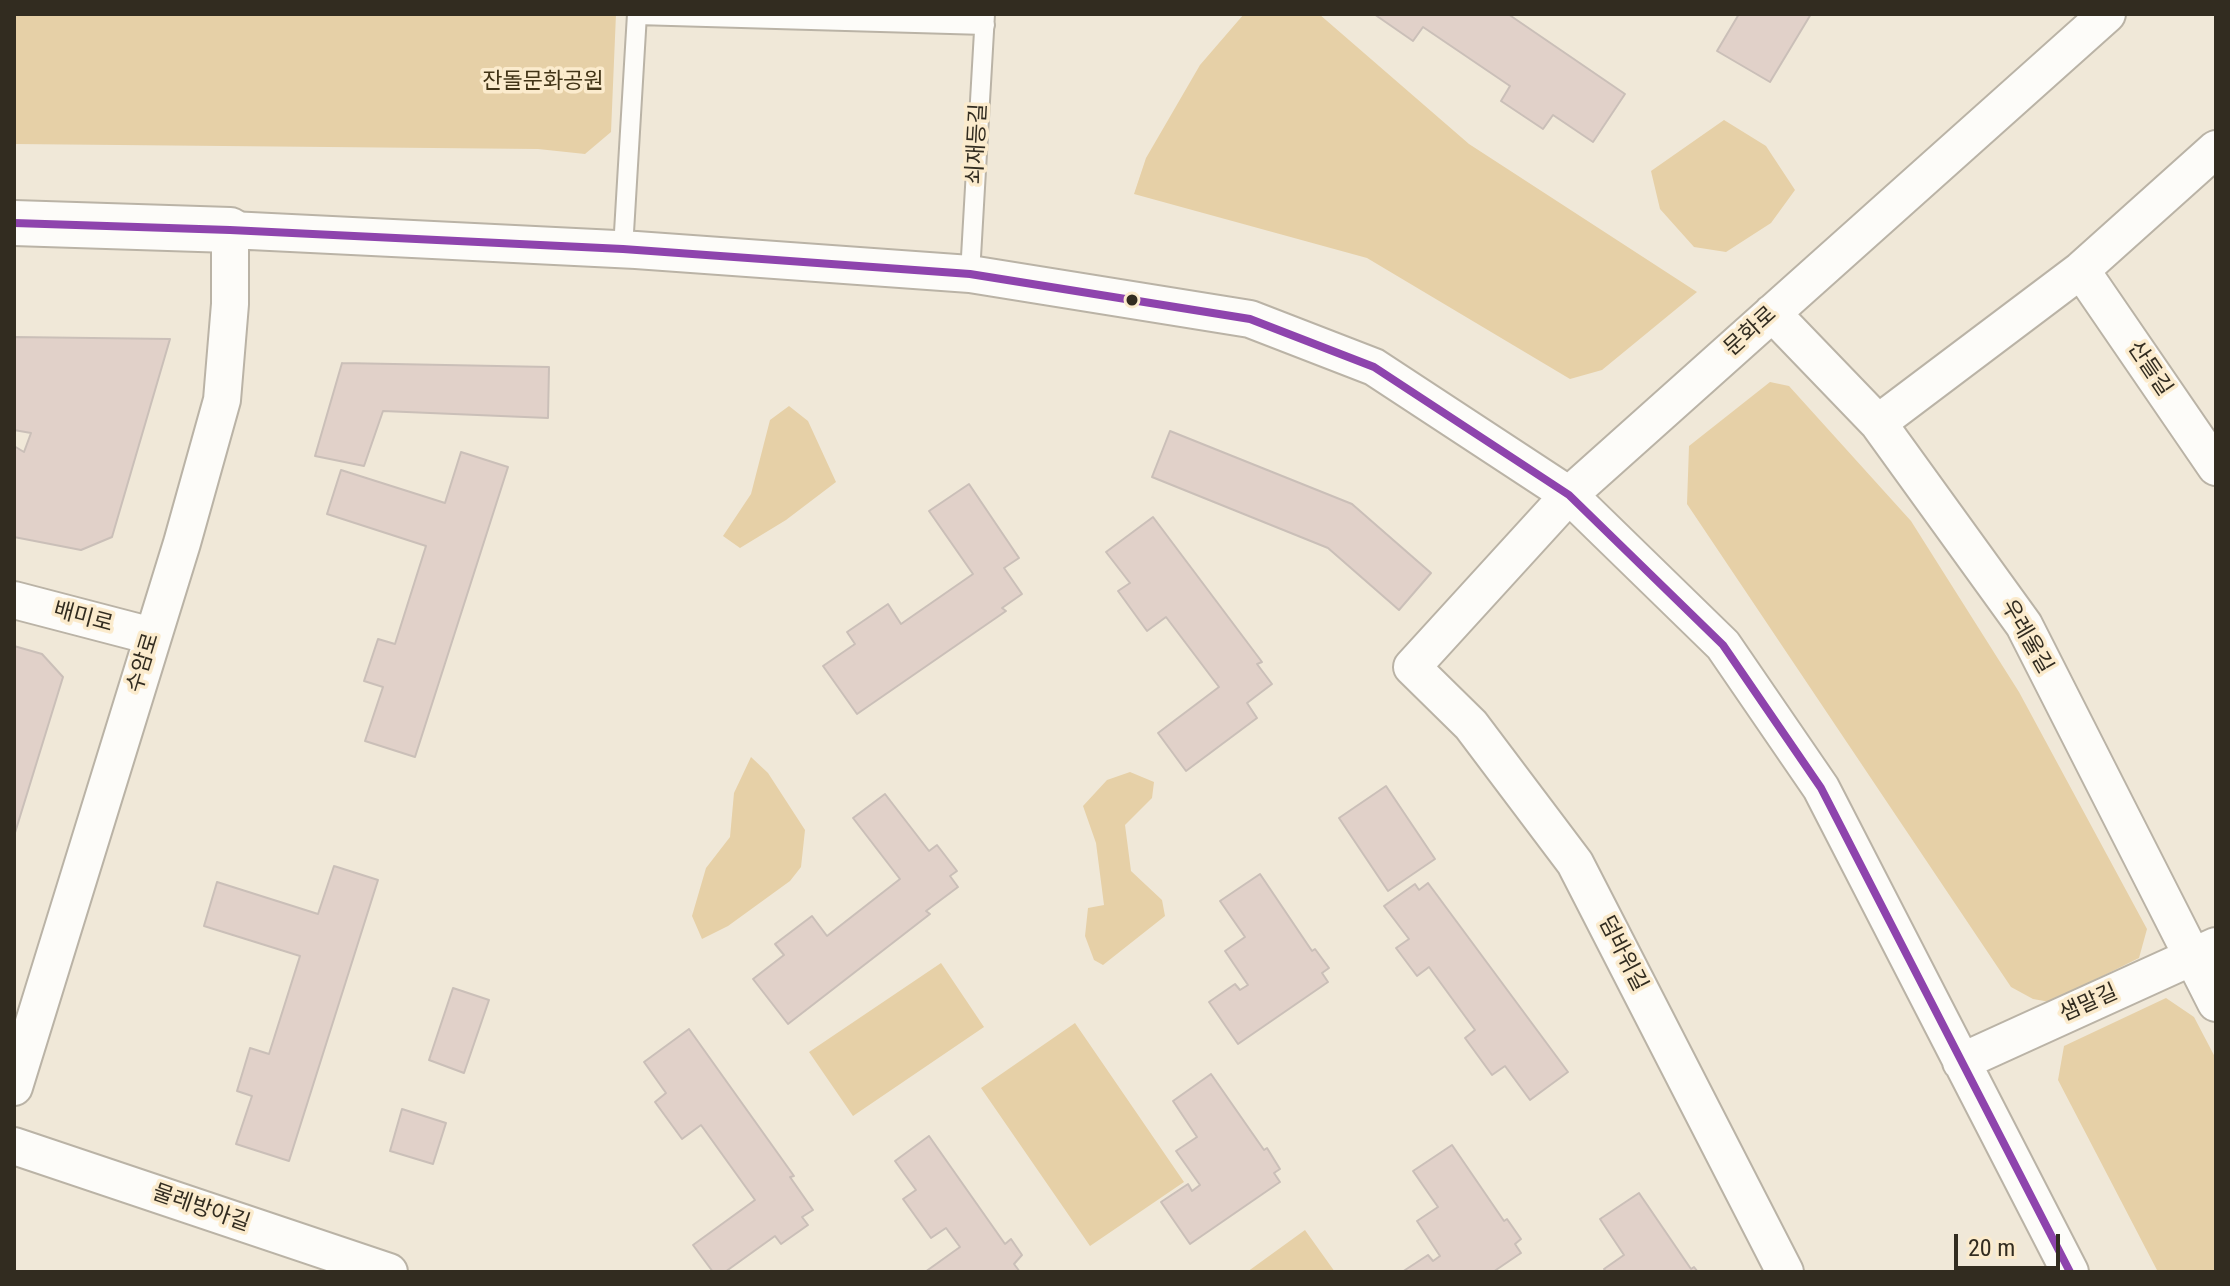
<!DOCTYPE html>
<meta charset="utf-8">
<style>
body{margin:0}
#map{position:relative;width:2230px;height:1286px;overflow:hidden;background:#f0e8d8;font-family:"Roboto Condensed",sans-serif}
canvas{display:block}
.frame{position:absolute;inset:0;border:16px solid #322c20;pointer-events:none}
.scale{position:absolute;left:1954px;top:1234px;width:106px;height:36px;box-sizing:border-box;border:4px solid #322c20;border-top:0;padding-left:10px;font-size:24px;line-height:28px;white-space:nowrap;color:#322c20;-webkit-text-stroke:6px #fbebcd;paint-order:stroke}
</style>
<div id="map">
<canvas width="2230" height="1286"></canvas>
<div class="frame"></div>
<div class="scale">20 m</div>
</div>
<script>
const ctx = document.querySelector('canvas').getContext('2d');
ctx.lineJoin = 'round';
function fillPath(path, color) {
  ctx.fillStyle = color;
  ctx.fill(path, 'evenodd');
}
function toPath(rows) {
  const path = new Path2D();
  for (const r of rows) {
    path.moveTo(r[0], r[1]);
    for (let i = 2; i < r.length; i += 2) path.lineTo(r[i], r[i + 1]);
  }
  return path;
}
function strokePath(path, color, width, dash) {
  ctx.strokeStyle = color;
  ctx.lineWidth = width;
  ctx.lineCap = dash ? 'butt' : 'round';
  ctx.setLineDash(dash || []);
  ctx.stroke(path);
}
function label(font, color, halo, rows, align = 'center') {
  ctx.font = font + ' "Roboto Condensed","Noto Sans KR",sans-serif';
  ctx.lineWidth = 7;
  ctx.setLineDash([]);
  ctx.textBaseline = 'middle';
  ctx.strokeStyle = halo;
  ctx.fillStyle = color;
  for (const [text, x, y, turn = 0] of rows) {
    ctx.save();
    ctx.translate(x, y);
    ctx.rotate((+turn || 0) * Math.PI / 180);
    ctx.textAlign = isNaN(turn) ? turn : align;
    if (halo) ctx.strokeText(text, 0, 0);
    ctx.fillText(text, 0, 0);
    ctx.restore();
  }
}
fillPath(toPath([
 [14,14,616,14,611,132,585,154,538,149,14,144],
 [1244,14,1319,14,1469,144,1697,292,1602,370,1570,379,1367,258,1134,194,1146,158,1200,65],
 [1724,120,1766,146,1795,190,1771,223,1726,252,1694,247,1660,209,1651,171],
 [1770,382,1789,386,1911,521,2019,692,2147,929,2139,958,2050,1002,2033,999,2011,987,1687,504,1689,446],
 [789,406,808,421,836,482,786,520,740,548,723,536,751,494,770,420],
 [751,757,768,773,805,830,801,867,790,881,728,926,702,939,692,916,706,868,730,837,734,793],
 [1130,772,1154,782,1152,798,1125,825,1131,871,1162,900,1165,916,1103,965,1094,960,1085,936,1088,908,1104,905,1096,843,1083,806,1107,780],
 [941,963,984,1027,853,1116,809,1052],
 [2166,998,2194,1017,2216,1059,2216,1272,2158,1272,2058,1080,2064,1046],
 [1075,1023,1184,1182,1090,1246,981,1088],
 [1305,1230,1335,1272,1247,1272]
]), '#e6d0a7');
const building = toPath([
 [1374,14,1508,14,1625,94,1593,142,1553,115,1543,129,1501,101,1510,86,1423,27,1413,41,1374,14],
 [1739,14,1811,14,1770,82,1717,51,1739,14],
 [14,337,170,339,112,537,81,550,14,537,14,446,24,452,31,433,14,430,14,337],
 [342,363,549,367,548,418,383,411,364,466,315,456,342,363],
 [1170,431,1352,504,1431,573,1399,610,1328,548,1152,477,1170,431],
 [461,452,508,467,415,757,365,741,383,687,364,681,378,639,395,644,426,546,327,514,341,470,445,503,461,452],
 [969,484,1019,558,1004,568,1022,594,1002,608,1006,611,857,714,823,666,855,644,847,632,888,604,901,624,973,574,929,511,969,484],
 [1153,517,1262,662,1257,664,1272,684,1247,703,1257,718,1186,771,1158,733,1219,687,1166,617,1147,631,1118,591,1130,583,1106,552,1153,517],
 [14,646,42,654,63,677,14,836,14,646],
 [1386,786,1435,859,1388,891,1339,818,1386,786],
 [885,794,929,851,937,845,957,871,950,876,958,887,926,911,930,914,788,1024,753,979,784,955,775,944,812,916,827,936,900,879,853,818,885,794],
 [334,866,378,880,289,1161,236,1144,252,1096,237,1091,250,1048,269,1054,300,956,204,926,217,882,318,914,334,866],
 [1260,874,1312,951,1315,949,1329,968,1322,973,1328,982,1238,1044,1209,1002,1235,984,1240,990,1248,985,1225,951,1245,937,1220,901,1260,874],
 [1428,883,1568,1072,1530,1100,1505,1066,1492,1075,1465,1038,1475,1030,1429,967,1417,976,1396,948,1409,939,1384,906,1415,884,1419,890,1428,883],
 [453,988,489,1000,464,1073,429,1060,453,988],
 [689,1029,794,1176,790,1177,813,1210,802,1217,808,1225,781,1244,775,1236,725,1272,713,1272,693,1245,755,1200,701,1125,682,1139,655,1102,666,1093,644,1062,689,1029],
 [1211,1074,1264,1150,1267,1148,1280,1169,1274,1173,1280,1182,1190,1244,1161,1202,1188,1184,1192,1191,1200,1185,1176,1151,1197,1137,1173,1101,1211,1074],
 [402,1109,446,1123,433,1164,390,1151,402,1109],
 [929,1136,1005,1244,1011,1239,1022,1255,1014,1264,1020,1272,925,1272,960,1247,946,1228,931,1238,903,1199,916,1190,895,1161,929,1136],
 [1452,1145,1504,1221,1507,1219,1521,1239,1515,1244,1521,1253,1493,1272,1402,1272,1428,1255,1433,1261,1440,1256,1417,1221,1438,1207,1413,1171,1452,1145],
 [1639,1193,1691,1269,1694,1267,1698,1272,1606,1272,1604,1269,1624,1255,1600,1219,1639,1193]
]);
fillPath(building, '#e1d1c9');
strokePath(building, '#cabfb8', 2);
const service = toPath([
 [637,15,985,25],
 [623,249,637,14],
 [970,274,985,14]
]);
const minor = toPath([
 [2081,270,2216,467],
 [1772,313,1878,423,2024,625,2216,1003],
 [1878,423,2081,270,2216,149],
 [14,600,152,636],
 [1961,1062,2216,946],
 [14,1087,182,543,222,400,230,304,230,230,636,250,970,274,1250,319,1374,367,1569,495,1723,645,1821,788,2070,1272],
 [14,1146,389,1272],
 [1785,1272,1575,863,1471,725,1412,667,1569,495,2107,14]
]);
const tertiary = toPath([
 [14,223,230,230]
]);
strokePath(service, '#bab3a6', 22);
strokePath(minor, '#bab3a6', 40);
strokePath(tertiary, '#bab3a6', 48);
strokePath(service, '#fdfcf9', 18);
strokePath(minor, '#fdfcf9', 36);
strokePath(tertiary, '#fdfcf9', 44);
strokePath(toPath([
 [14,223,230,230,623,249,970,274,1250,319,1374,367,1569,495,1723,645,1821,788,2070,1272]
]), '#8e44ad', 8);
for (const [x, y, r, color] of [
 [1132,300,7,"#322c20"]
]) {
  const dot = new Path2D();
  dot.arc(x, y, r, 0, 2 * Math.PI);
  ctx.fillStyle = color;
  ctx.fill(dot);
  strokePath(dot, '#fbebcd', 3);
}
label('22px', '#423417', '#fbebcd', [
 ["잔돌문화공원",543,82]
]);
label('22px', '#322c20', '#fbebcd', [
 ["쇠재등길",978,144,-87],
 ["문화로",1751,332,-42],
 ["산들길",2149,369,56],
 ["배미로",83,618,15],
 ["우레울길",2026,637,60],
 ["수암로",144,663,-73],
 ["덤바위길",1622,954,63],
 ["샘말길",2089,1004,-24],
 ["물레방아길",201,1209,19]
]);
</script>
